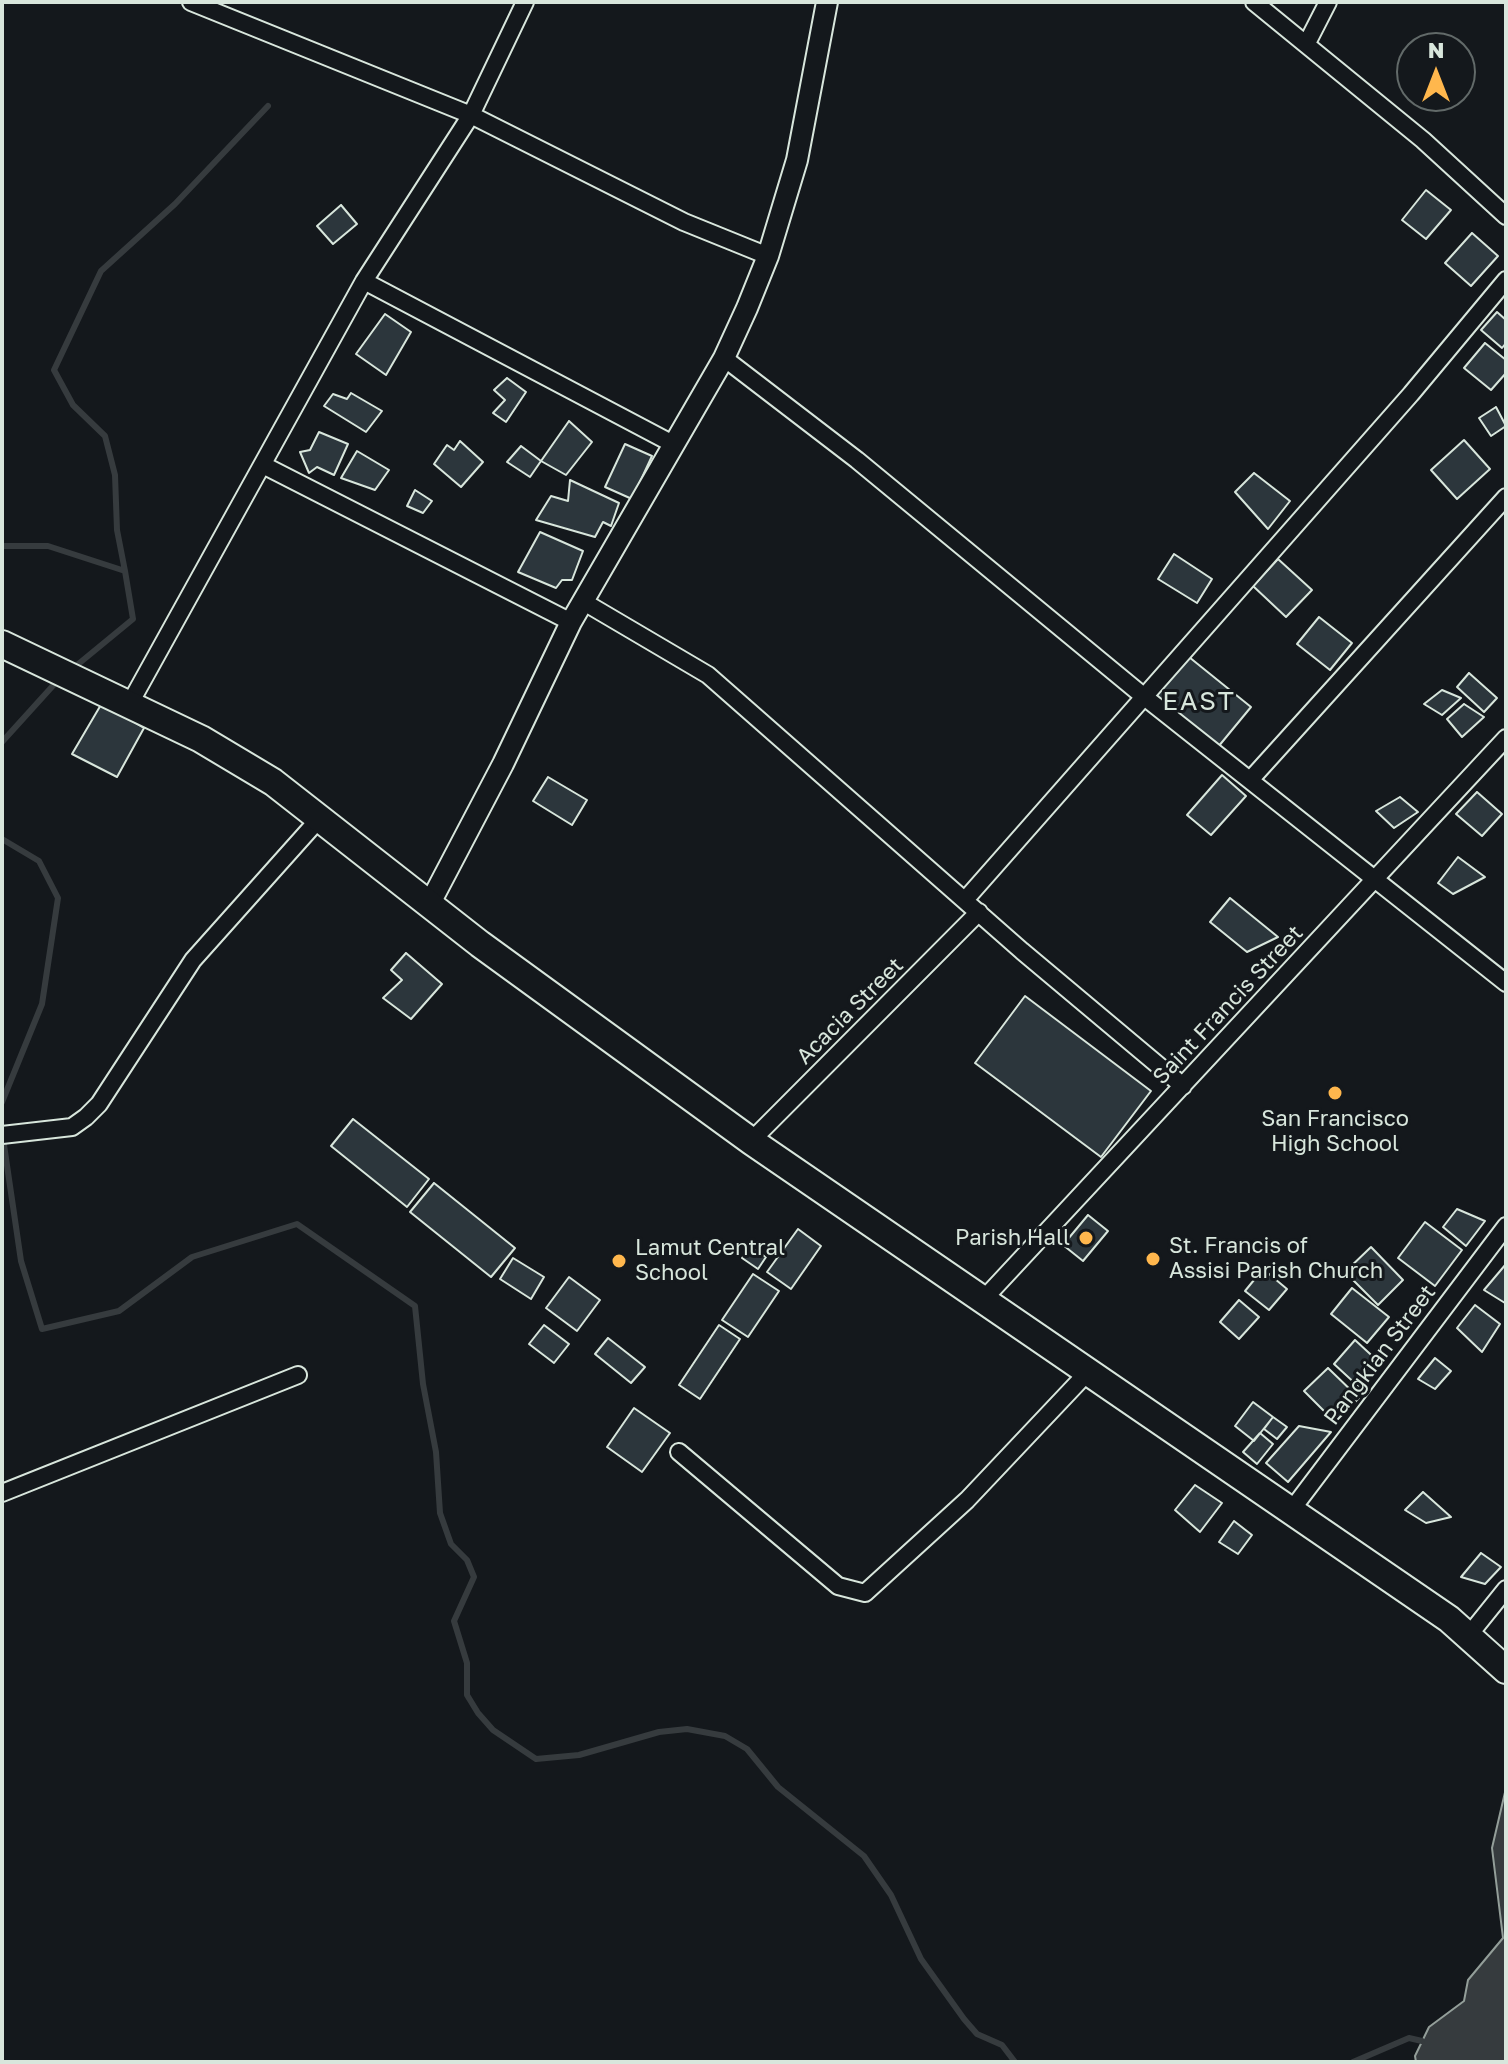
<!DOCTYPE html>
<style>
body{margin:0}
#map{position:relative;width:1508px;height:2064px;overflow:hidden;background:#14181c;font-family:"Golos Text",sans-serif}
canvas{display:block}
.frame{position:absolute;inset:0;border:4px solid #d8e6dc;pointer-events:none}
.north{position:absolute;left:1396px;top:32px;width:80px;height:80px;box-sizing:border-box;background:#14181c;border:2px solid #626a69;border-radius:50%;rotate:0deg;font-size:22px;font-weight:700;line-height:32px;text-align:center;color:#d8e6dc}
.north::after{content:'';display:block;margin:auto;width:28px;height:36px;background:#ffb74d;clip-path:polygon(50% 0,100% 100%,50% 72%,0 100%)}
</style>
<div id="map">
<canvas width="1508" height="2064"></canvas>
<div class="frame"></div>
<div class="north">N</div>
</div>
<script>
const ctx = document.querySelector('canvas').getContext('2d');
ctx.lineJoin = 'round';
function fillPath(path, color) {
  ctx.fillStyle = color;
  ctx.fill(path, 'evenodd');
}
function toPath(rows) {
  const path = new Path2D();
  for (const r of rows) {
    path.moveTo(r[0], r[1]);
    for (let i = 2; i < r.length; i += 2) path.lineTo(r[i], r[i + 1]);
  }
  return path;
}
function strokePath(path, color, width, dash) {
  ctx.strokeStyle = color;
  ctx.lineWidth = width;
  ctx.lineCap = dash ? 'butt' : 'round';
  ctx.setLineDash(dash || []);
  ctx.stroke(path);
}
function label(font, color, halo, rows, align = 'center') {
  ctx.font = font + ' "Golos Text",sans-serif';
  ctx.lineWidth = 6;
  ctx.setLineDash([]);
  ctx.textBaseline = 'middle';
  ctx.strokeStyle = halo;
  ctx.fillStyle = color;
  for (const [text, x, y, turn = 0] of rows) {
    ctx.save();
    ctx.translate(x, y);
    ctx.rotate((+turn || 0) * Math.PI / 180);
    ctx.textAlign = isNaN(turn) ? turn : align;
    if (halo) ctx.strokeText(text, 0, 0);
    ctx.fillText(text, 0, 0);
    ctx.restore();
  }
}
const water = toPath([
 [1506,1788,1506,2062,1416,2062,1415,2056,1429,2027,1464,2001,1468,1980,1503,1938,1492,1848,1506,1788]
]);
fillPath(water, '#363b3e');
strokePath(water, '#939e99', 2);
strokePath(toPath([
 [2,546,48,546,125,571,133,619,71,670],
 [125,571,117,530,115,475,105,436,73,405,54,370,101,271,175,204,268,106],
 [2,742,59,679],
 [2,839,39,861,58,898,42,1004,2,1102],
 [3,1138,21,1261,42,1329,119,1311,192,1257,297,1224,415,1306,423,1384,436,1452,440,1513,451,1544,467,1560,474,1577,454,1621,467,1663,467,1695,478,1713,493,1730,536,1759,579,1755,659,1732,687,1729,725,1736,747,1749,778,1787,864,1856,891,1895,921,1959,964,2019,977,2034,1002,2045,1015,2062],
 [1353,2062,1409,2038,1422,2041]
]), '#363b3e', 6);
const building = toPath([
 [1426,190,1451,210,1426,239,1402,220,1426,190],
 [341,205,357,224,333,244,317,226,341,205],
 [1472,233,1498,256,1471,286,1445,263,1472,233],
 [1497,312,1506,320,1506,343,1502,348,1481,330,1497,312],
 [385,314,411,332,386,375,356,354,385,314],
 [1485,343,1506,360,1506,373,1491,390,1464,368,1485,343],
 [507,378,526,392,506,422,493,413,505,400,494,390,507,378],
 [351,393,382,411,366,432,324,406,333,394,347,399,351,393],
 [1496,407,1506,426,1491,436,1479,418,1496,407],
 [569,421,592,442,566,475,541,461,569,421],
 [319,432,348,444,334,475,317,467,309,473,300,452,310,450,319,432],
 [1464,440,1490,469,1457,499,1431,470,1464,440],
 [460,441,483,462,461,487,434,464,447,445,454,450,460,441],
 [625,444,652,456,632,499,605,487,625,444],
 [521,446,541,461,530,477,507,462,521,446],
 [357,451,389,470,375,490,341,478,357,451],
 [1254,473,1290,501,1268,529,1235,492,1254,473],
 [570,480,619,503,611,526,603,522,595,537,536,520,551,496,568,501,570,480],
 [415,490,432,501,423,513,407,506,415,490],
 [540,532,583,551,572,580,562,580,556,588,518,572,540,532],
 [1174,554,1212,579,1197,603,1158,579,1174,554],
 [1278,559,1312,590,1286,617,1253,586,1278,559],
 [1319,617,1352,643,1330,670,1297,644,1319,617],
 [1189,657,1251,707,1218,747,1156,696,1189,657],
 [1469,673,1497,698,1484,712,1457,687,1469,673],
 [1442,690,1461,698,1442,715,1424,704,1442,690],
 [102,703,144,728,117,777,72,754,102,703],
 [1464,704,1484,717,1462,737,1447,719,1464,704],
 [1222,775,1246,796,1211,835,1187,815,1222,775],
 [548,777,587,800,572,825,533,801,548,777],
 [1477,792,1502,814,1482,836,1456,814,1477,792],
 [1400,797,1418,812,1394,828,1376,811,1400,797],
 [1458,857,1485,877,1453,894,1438,883,1458,857],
 [1230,898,1278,937,1247,952,1210,922,1230,898],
 [406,953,442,984,411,1019,383,998,402,980,391,970,406,953],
 [1025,996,1151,1091,1101,1157,975,1063,1025,996],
 [353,1119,429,1179,407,1207,331,1146,353,1119],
 [434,1183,515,1248,491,1277,410,1212,434,1183],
 [1457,1209,1485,1221,1466,1246,1443,1227,1457,1209],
 [1088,1215,1108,1231,1083,1261,1063,1245,1088,1215],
 [1425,1222,1462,1250,1435,1286,1398,1258,1425,1222],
 [798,1229,821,1246,791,1289,767,1272,798,1229],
 [750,1247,766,1257,758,1269,742,1258,750,1247],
 [1371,1247,1403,1280,1378,1305,1345,1272,1371,1247],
 [513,1258,544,1277,531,1299,500,1279,513,1258],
 [1506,1264,1506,1302,1505,1303,1484,1290,1506,1264],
 [1263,1269,1287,1289,1269,1310,1245,1291,1263,1269],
 [753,1274,779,1291,748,1337,722,1320,753,1274],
 [569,1277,600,1300,577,1331,546,1308,569,1277],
 [1352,1288,1389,1317,1367,1343,1331,1314,1352,1288],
 [1239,1300,1259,1317,1239,1339,1220,1322,1239,1300],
 [1475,1305,1500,1324,1482,1352,1457,1328,1475,1305],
 [544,1325,569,1344,554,1363,529,1344,544,1325],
 [719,1325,740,1339,700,1399,679,1385,719,1325],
 [608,1338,645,1367,631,1383,595,1354,608,1338],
 [1355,1340,1381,1364,1359,1387,1334,1364,1355,1340],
 [1435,1358,1451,1371,1435,1389,1418,1379,1435,1358],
 [1328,1368,1359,1398,1335,1422,1304,1391,1328,1368],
 [1253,1402,1273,1417,1254,1441,1235,1426,1253,1402],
 [634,1408,670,1433,642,1472,607,1447,634,1408],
 [1273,1417,1287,1427,1277,1439,1264,1429,1273,1417],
 [1299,1426,1331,1432,1288,1482,1266,1463,1299,1426],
 [1260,1433,1273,1444,1257,1464,1243,1452,1260,1433],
 [1195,1485,1222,1503,1200,1532,1175,1510,1195,1485],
 [1423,1492,1451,1517,1426,1523,1405,1510,1423,1492],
 [1234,1521,1252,1535,1238,1554,1219,1542,1234,1521],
 [1481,1553,1501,1567,1485,1584,1461,1577,1481,1553]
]);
fillPath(building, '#2c363c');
strokePath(building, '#d8e6dc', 2);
const minor = toPath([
 [191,2,471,115,684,222,768,256],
 [1254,2,1423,140,1506,216],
 [1307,43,1328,2],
 [364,281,673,444],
 [724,358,857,460,1142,695,1506,983],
 [265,466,571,622],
 [584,602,708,675,1022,951,1183,1086],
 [129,705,364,281,471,115,525,2],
 [1251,779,1506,497],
 [965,900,1411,394,1506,280],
 [2,1135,72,1127,86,1117,99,1104,193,960,319,819],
 [751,1141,979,912],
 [981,1302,1506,738],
 [679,1452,838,1586,865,1593,967,1500,1087,1373],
 [2,1493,298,1375],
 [1290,1512,1506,1226],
 [1469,1635,1506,1589]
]);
const tertiary = toPath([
 [430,903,503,764,571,622,724,358,747,308,768,256,797,160,827,2]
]);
const primary = toPath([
 [2,644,201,739,273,782,480,944,751,1141,1449,1619,1506,1670]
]);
strokePath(minor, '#d8e6dc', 20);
strokePath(tertiary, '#d8e6dc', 24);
strokePath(primary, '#d8e6dc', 30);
strokePath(minor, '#14181c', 16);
strokePath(tertiary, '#14181c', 20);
strokePath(primary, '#14181c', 26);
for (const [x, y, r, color] of [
 [1335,1093,8,"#ffb74d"],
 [1086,1238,8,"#ffb74d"],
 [1153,1259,8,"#ffb74d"],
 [619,1261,8,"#ffb74d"]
]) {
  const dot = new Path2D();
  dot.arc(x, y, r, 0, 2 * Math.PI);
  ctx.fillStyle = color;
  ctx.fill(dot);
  strokePath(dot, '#14181c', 3);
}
label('22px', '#d8e6dc', '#14181c', [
 ["Saint Francis Street",1228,1005,-47],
 ["Acacia Street",850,1011,-45],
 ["Pangkian Street",1380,1355,-53]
]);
label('22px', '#d8e6dc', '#14181c', [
 ["San Francisco",1335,1119,"center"],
 ["High School",1335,1144,"center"],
 ["Parish Hall",1070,1238,"right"],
 ["St. Francis of",1169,1246],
 ["Assisi Parish Church",1169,1271],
 ["Lamut Central",635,1248],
 ["School",635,1273]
], 'left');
ctx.letterSpacing = '2px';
label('26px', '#d8e6dc', '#14181c', [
 ["EAST",1199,702]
]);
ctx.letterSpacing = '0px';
</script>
